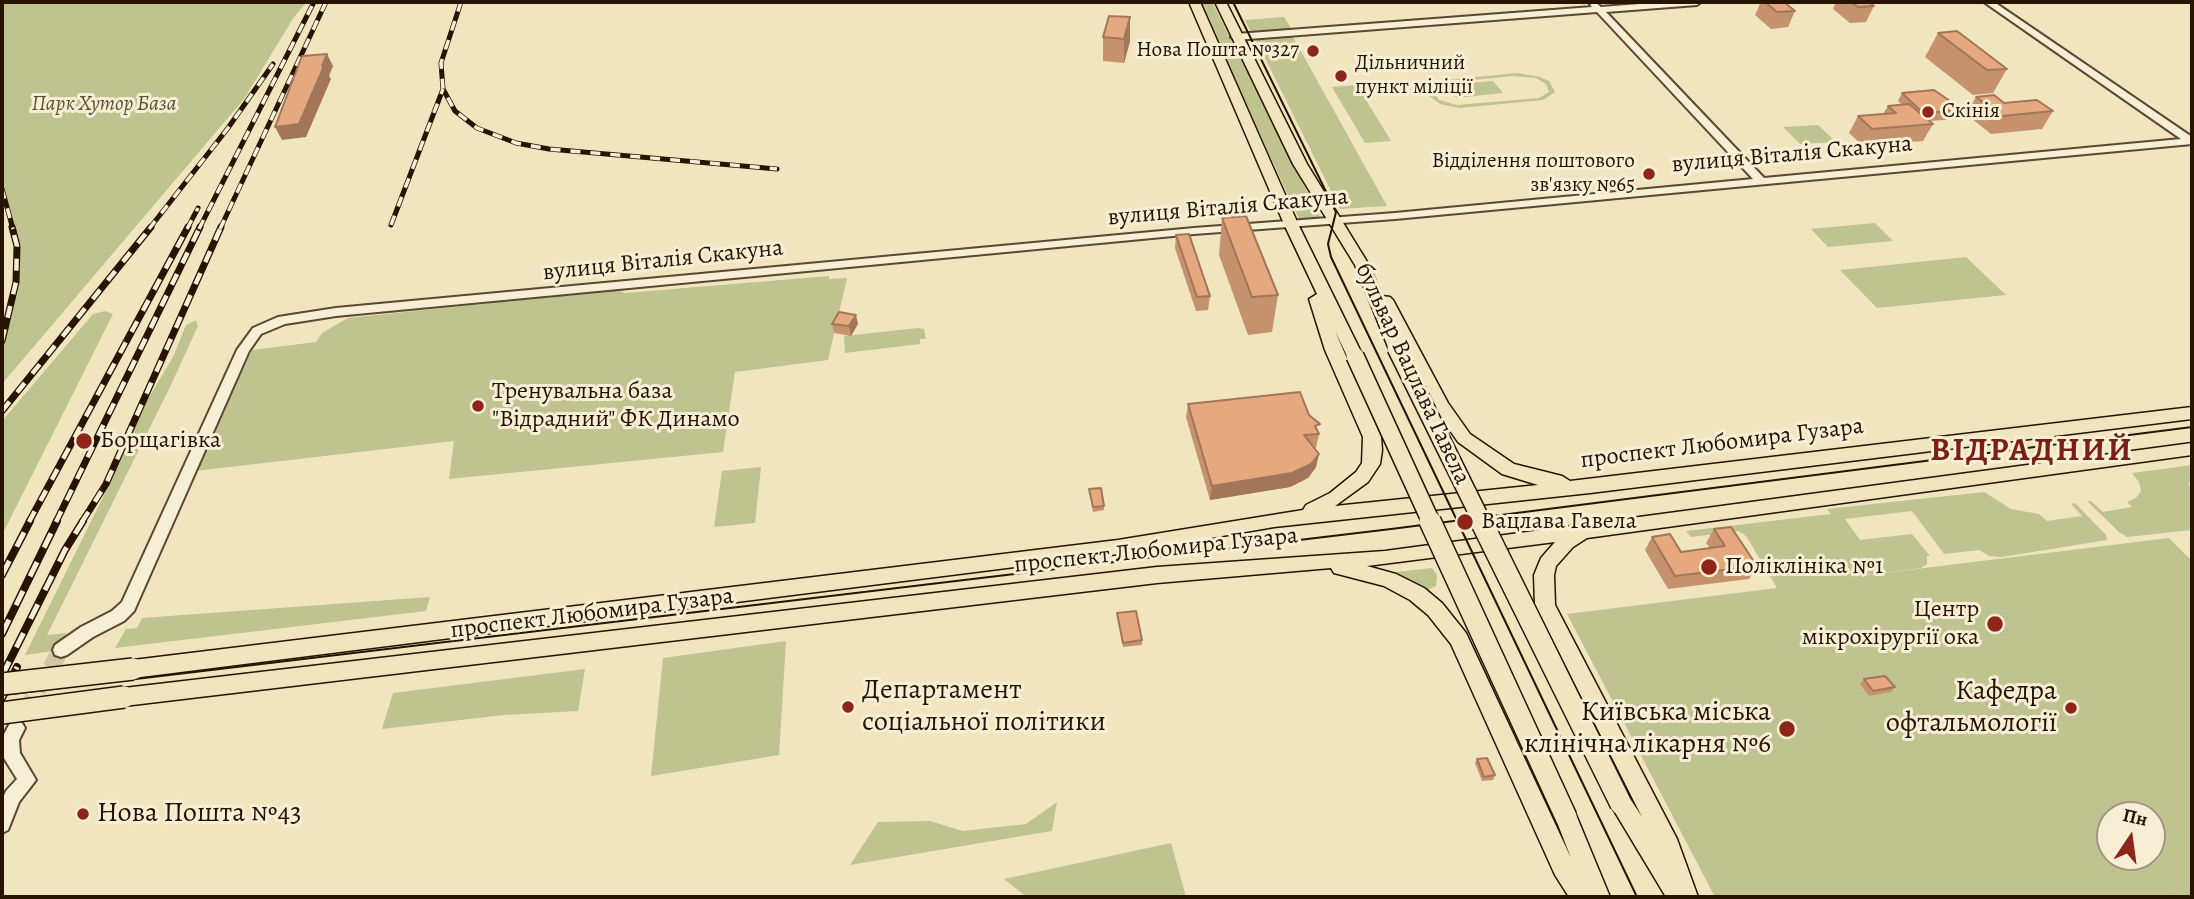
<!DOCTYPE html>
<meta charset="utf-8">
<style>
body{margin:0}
#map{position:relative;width:2194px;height:899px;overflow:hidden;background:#f1e5bf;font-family:Alegreya,serif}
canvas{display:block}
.frame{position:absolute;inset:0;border:4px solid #271300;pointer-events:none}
.north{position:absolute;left:2096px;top:801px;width:70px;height:70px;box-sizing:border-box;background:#f6eed5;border:2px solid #a39680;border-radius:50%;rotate:13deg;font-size:19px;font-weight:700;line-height:28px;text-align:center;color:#271300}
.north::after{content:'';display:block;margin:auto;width:24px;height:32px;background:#8f2418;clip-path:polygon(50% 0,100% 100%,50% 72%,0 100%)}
</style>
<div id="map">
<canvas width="2194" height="899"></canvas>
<div class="frame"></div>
<div class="north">Пн</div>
</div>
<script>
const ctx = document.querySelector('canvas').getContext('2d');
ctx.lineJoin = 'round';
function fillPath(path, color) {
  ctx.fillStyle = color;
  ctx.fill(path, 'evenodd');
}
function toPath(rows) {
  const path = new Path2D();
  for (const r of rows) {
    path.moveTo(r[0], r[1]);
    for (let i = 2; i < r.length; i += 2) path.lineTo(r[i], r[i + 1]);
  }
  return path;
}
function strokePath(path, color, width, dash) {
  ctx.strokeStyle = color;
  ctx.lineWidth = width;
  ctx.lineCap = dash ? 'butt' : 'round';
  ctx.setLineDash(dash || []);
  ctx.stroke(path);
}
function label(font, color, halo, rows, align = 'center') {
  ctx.font = font + ' Alegreya,serif';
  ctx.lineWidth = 6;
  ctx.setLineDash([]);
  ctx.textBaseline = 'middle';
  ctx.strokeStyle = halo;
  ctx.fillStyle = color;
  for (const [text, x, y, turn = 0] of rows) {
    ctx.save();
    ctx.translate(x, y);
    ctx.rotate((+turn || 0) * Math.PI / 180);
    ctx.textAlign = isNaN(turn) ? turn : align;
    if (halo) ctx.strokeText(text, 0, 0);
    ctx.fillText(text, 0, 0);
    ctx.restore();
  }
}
fillPath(toPath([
 [2,2,307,2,294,17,244,99,2,384,2,334,20,264,2,198],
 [1199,2,1212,2,1320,217,1299,219],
 [1284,17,1292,30,1252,34,1245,20],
 [1293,37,1387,206,1340,209,1256,40],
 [1517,73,1540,77,1549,81,1555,92,1543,100,1460,108,1440,104,1428,95,1427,89,1430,84,1437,81],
 [1513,76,1536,78,1546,84,1549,92,1539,98,1457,105,1439,100,1432,90,1443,83],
 [1493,81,1503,93,1456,98,1447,85],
 [1357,85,1391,141,1365,143,1332,87],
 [1818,125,1836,142,1800,144,1783,127],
 [1875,223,1893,241,1828,247,1811,229],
 [1966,257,2006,295,1877,308,1840,270],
 [829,276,829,279,847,278,828,360,735,372,723,452,449,479,454,441,195,471,252,350,316,342,322,333,348,318,616,290,625,293],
 [105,311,113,314,2,535,2,421,93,314],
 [196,320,198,326,170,387,47,635,67,633,53,651,25,655,110,483,140,412,173,357,186,325],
 [918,328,924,329,926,339,920,339,920,344,845,353,844,336],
 [2192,465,2192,482,2188,483,2192,488,2192,530,2127,537,2119,532,2087,501,2091,501,2103,512,2132,507,2127,502,2136,498,2141,491,2139,482,2132,473],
 [761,467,755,523,714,527,722,471],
 [1984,492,2011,509,2039,514,2047,521,2082,516,2071,504,2075,503,2106,535,2107,540,2002,557,1989,556,1979,550,1944,554,1912,511,1845,519,1860,540,1912,534,1930,556,1927,556,1927,564,1921,568,1835,579,2169,538,2192,561,2192,897,1715,897,1567,614,1777,588,1746,536,1739,531,1691,537,1686,531,1831,514,1827,509],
 [2110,815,2152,815,2152,857,2110,857],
 [1432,568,1437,575,1436,586,1425,591,1395,574,1396,572],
 [430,597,426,611,115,648,126,629,137,628,142,618],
 [786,641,779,755,651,776,663,658],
 [585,669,578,711,504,715,382,729,393,693],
 [1057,802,1052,831,850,865,878,822,930,821,963,831,1026,824],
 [1171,843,1186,897,1027,897,1004,879]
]), '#bec38f');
strokePath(toPath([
 [25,713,61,650]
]), '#d3c6a2', 17, [17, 9]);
const minor = toPath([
 [1595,2,1601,7,1665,2,1701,2,1697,5,1606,12,1764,178,2181,139,1984,2,1994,2,2192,137,2192,144,1395,219,1194,234,336,316,285,324,261,334,249,351,134,611,124,621,93,637,67,655,61,657,55,655,53,650,55,645,81,627,112,611,122,602,237,350,253,328,278,317,336,308,1194,228,1395,213,1753,179,1597,12,1236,40,1231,37,1236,34,1592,7,1590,5,1595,2],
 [16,720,22,723,25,728,19,740,20,753,36,780,19,802,8,830,2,833,2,800,6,791,17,779,2,755,2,738,10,723,16,720]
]);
const major = toPath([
 [1189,2,1200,2,1298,224,1363,356,1361,360,1349,360,1335,331,1381,437,1382,450,1380,464,1368,482,1335,506,1538,485,1502,474,1458,442,1433,406,1403,349,1396,353,1390,352,1355,265,1293,164,1215,2,1226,2,1307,164,1369,265,1382,296,1390,297,1393,300,1448,403,1470,434,1514,464,1562,476,1570,481,2192,407,2192,419,1590,493,1274,527,1118,554,133,678,126,675,123,669,126,663,133,660,1118,540,1303,510,1306,505,1330,493,1356,472,1362,463,1363,437,1325,350,1309,299,1317,294,1284,224,1189,2],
 [2192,443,2192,455,1587,538,1573,547,1556,566,1554,575,1555,605,1677,839,1698,897,1666,897,1610,804,1613,797,1621,794,1629,797,1642,817,1535,605,1534,575,1541,558,1555,542,1367,566,1396,574,1424,588,1442,603,1466,633,1571,858,1555,817,1558,810,1566,806,1574,810,1610,897,1569,897,1555,875,1451,644,1428,615,1410,600,1384,586,1334,573,1331,568,1157,583,124,706,117,703,114,697,117,691,124,688,1157,567,1385,551,2192,443]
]);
strokePath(minor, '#5a4830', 4);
strokePath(major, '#271300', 3);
fillPath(minor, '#f6eed5');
fillPath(major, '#f1e5bf');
strokePath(toPath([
 [1233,2,1336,212,1328,244,1331,257,1637,897],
 [2,695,1391,529,2192,427]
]), '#271300', 2);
const railFar2 = toPath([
 [461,2,441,63,443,89,455,111,477,128,516,143,549,149,777,169],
 [2,189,13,229],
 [391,225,443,89],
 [149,229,228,128,273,64],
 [187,229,198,208],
 [199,229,314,2],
 [220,229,326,2]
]);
const railFar1 = toPath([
 [2,341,16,282,17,246,12,227],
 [2,411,151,227],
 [29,522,188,227],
 [56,522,200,227],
 [82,522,106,484,221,227]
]);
const rail = toPath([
 [2,575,30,521],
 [2,634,57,521],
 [2,676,65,550,83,521],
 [2,698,17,667]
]);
strokePath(railFar2, '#271300', 5);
strokePath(railFar1, '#271300', 7);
strokePath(rail, '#271300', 8);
strokePath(railFar2, '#f6eed5', 3.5, [10]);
strokePath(railFar1, '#f6eed5', 4.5, [12]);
strokePath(rail, '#f6eed5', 5, [16]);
const majorBridgeFar1 = toPath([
 [1396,348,1482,522],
 [1355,356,1431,522]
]);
const majorBridge = toPath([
 [1430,521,1566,817],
 [1481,521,1621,804],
 [2,684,133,669],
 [2,713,124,697]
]);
strokePath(majorBridgeFar1, '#271300', 20, []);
strokePath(majorBridge, '#271300', 24, []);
strokePath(majorBridgeFar1, '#f1e5bf', 17);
strokePath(majorBridge, '#f1e5bf', 21);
fillPath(toPath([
 [1761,2,1784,2,1795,11,1788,27,1771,29,1755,15],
 [1836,2,1869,2,1874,6,1866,22,1850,23,1833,9],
 [1109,16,1130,41,1124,63,1103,61,1103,37],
 [1938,33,2007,69,1993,93,1973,95,1925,57],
 [1902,93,1963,110,1958,119,1929,121,1933,124,1923,141,1863,146,1849,133,1858,116,1883,114,1888,106,1901,104,1898,101],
 [1976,97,2004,103,2053,111,2042,129,1991,134,1966,114],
 [1222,218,1278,295,1272,332,1248,335,1219,255],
 [1176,235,1210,296,1208,310,1196,311,1175,248],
 [832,324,858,324,851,336,834,333],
 [1188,404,1309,415,1319,434,1316,448,1314,448,1319,454,1316,467,1308,478,1290,487,1210,500,1186,417],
 [1089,489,1104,506,1104,510,1093,512],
 [1714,529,1757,566,1749,579,1668,589,1645,550,1652,537,1681,552,1710,548,1706,543],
 [1117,613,1142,640,1142,645,1123,647],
 [1864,679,1895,687,1891,692,1869,696,1860,684],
 [1477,759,1495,775,1493,780,1482,781,1475,763]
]), '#c6916d');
fillPath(toPath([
 [1130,17,1130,41,1124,63,1124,39],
 [327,54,333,66,329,76,331,79,306,137,282,140,275,127,322,66],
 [856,315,858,324,851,336,849,326],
 [1319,454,1316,467,1308,478,1290,487,1210,500,1212,486]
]), '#a17659');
const building = toPath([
 [1765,2,1784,2,1795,11,1777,12,1765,2],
 [1851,2,1869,2,1874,6,1858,7,1851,2],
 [1109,16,1130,17,1124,39,1103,37,1109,16],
 [1957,31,2007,69,1987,70,1938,33,1957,31],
 [327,54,322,66,324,66,299,124,275,127,302,56,327,54],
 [1934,90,1963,110,1923,113,1902,93,1934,90],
 [1994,95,2004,103,2037,100,2053,111,2002,116,1976,97,1994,95],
 [1909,104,1933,124,1872,129,1858,116,1896,113,1888,106,1909,104],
 [1246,216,1278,295,1252,297,1222,218,1246,216],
 [1189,234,1210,296,1197,297,1176,235,1189,234],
 [839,312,856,315,849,326,832,324,839,312],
 [1300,392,1309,415,1320,424,1315,426,1319,434,1304,435,1319,454,1311,464,1292,473,1212,486,1188,404,1300,392],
 [1101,488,1104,506,1093,507,1089,489,1101,488],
 [1731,527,1757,566,1675,576,1652,537,1670,534,1681,552,1725,546,1714,529,1731,527],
 [1136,611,1142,640,1123,643,1117,613,1136,611],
 [1885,676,1895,687,1873,691,1864,679,1885,676],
 [1487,758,1495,775,1484,777,1477,759,1487,758]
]);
fillPath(building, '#e6a97f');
strokePath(building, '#a17659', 2);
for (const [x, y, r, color] of [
 [1313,51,7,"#8f2418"],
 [1341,76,7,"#8f2418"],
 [1928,112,7,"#8f2418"],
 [1649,174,7,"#8f2418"],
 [478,406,7,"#8f2418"],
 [84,441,9,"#8f2418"],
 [1465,522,9,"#8f2418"],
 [1709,567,9,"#8f2418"],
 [1995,624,9,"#8f2418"],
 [848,707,7,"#8f2418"],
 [2071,708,7,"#8f2418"],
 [1787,729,9,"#8f2418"],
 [83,814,7,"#8f2418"]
]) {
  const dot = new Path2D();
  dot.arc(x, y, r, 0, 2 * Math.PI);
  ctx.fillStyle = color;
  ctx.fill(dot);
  strokePath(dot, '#f6eed5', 2.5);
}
label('21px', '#271300', '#f6eed5', [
 ["Нова Пошта №327",1299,51],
 ["Дільничний",1355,64,"left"],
 ["пункт міліції",1355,88,"left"],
 ["Скінія",1942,112,"left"],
 ["Відділення поштового",1635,162],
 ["зв'язку №65",1635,186]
], 'right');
label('italic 21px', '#5c5132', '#f6eed5', [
 ["Парк Хутор База",104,105]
]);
label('24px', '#271300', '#f6eed5', [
 ["вулиця Віталія Скакуна",1792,155,-5],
 ["вулиця Віталія Скакуна",1228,208,-5],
 ["вулиця Віталія Скакуна",663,261,-6],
 ["бульвар Вацлава Гавела",1412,374,65],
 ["проспект Любомира Гузара",1722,444,-7],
 ["проспект Любомира Гузара",1156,551,-6],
 ["проспект Любомира Гузара",592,614,-7]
]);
label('24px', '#271300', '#f6eed5', [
 ["Тренувальна база",492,392],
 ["\"Відрадний\" ФК Динамо",492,420],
 ["Борщагівка",100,441],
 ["Вацлава Гавела",1481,522],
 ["Поліклініка №1",1725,567],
 ["Центр",1979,610,"right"],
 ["мікрохірургії ока",1979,638,"right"]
], 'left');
label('28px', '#271300', '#f6eed5', [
 ["Департамент",862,691],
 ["соціальної політики",862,723],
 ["Кафедра",2057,692,"right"],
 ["офтальмології",2057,724,"right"],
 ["Київська міська",1771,713,"right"],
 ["клінічна лікарня №6",1771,745,"right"],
 ["Нова Пошта №43",97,814]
], 'left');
ctx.letterSpacing = '2px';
label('bold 32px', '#7a1f14', '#f6eed5', [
 ["ВІДРАДНИЙ",2032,452]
]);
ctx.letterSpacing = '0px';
</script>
